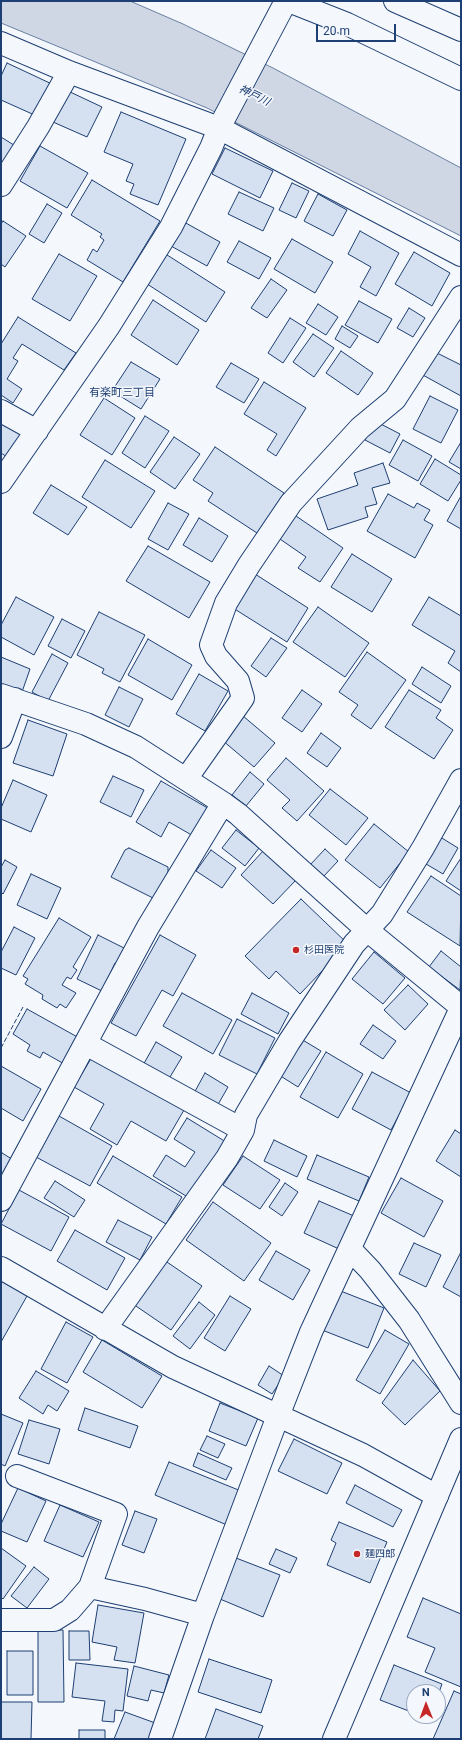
<!DOCTYPE html>
<meta charset="utf-8">
<style>
body{margin:0}
#map{position:relative;width:462px;height:1740px;overflow:hidden;background:#f4f7fb;font-family:Roboto,sans-serif}
canvas{display:block}
.frame{position:absolute;inset:0;border:2px solid #1d3f73;pointer-events:none}
.north{position:absolute;left:406px;top:1684px;width:40px;height:40px;box-sizing:border-box;background:#f4f7fb;border:1px solid #9eadc5;border-radius:50%;rotate:359deg;font-size:11px;font-weight:700;line-height:16px;text-align:center;color:#1d3f73}
.north::after{content:'';display:block;margin:auto;width:14px;height:18px;background:#c62828;clip-path:polygon(50% 0,100% 100%,50% 72%,0 100%)}
.scale{position:absolute;left:316px;top:24px;width:80px;height:18px;box-sizing:border-box;border:2px solid #1d3f73;border-top:0;padding-left:5px;font-size:12px;line-height:14px;white-space:nowrap;color:#1d3f73;-webkit-text-stroke:3px #f4f7fb;paint-order:stroke}
</style>
<div id="map">
<canvas width="462" height="1740"></canvas>
<div class="frame"></div>
<div class="north">N</div>
<div class="scale">20 m</div>
</div>
<script>
const ctx = document.querySelector('canvas').getContext('2d');
ctx.lineJoin = 'round';
function fillPath(path, color) {
  ctx.fillStyle = color;
  ctx.fill(path, 'evenodd');
}
function toPath(rows) {
  const path = new Path2D();
  for (const r of rows) {
    path.moveTo(r[0], r[1]);
    for (let i = 2; i < r.length; i += 2) path.lineTo(r[i], r[i + 1]);
  }
  return path;
}
function strokePath(path, color, width, dash) {
  ctx.strokeStyle = color;
  ctx.lineWidth = width;
  ctx.lineCap = dash ? 'butt' : 'round';
  ctx.setLineDash(dash || []);
  ctx.stroke(path);
}
function label(font, color, halo, rows, align = 'center') {
  ctx.font = font + ' Roboto,"Noto Sans JP",sans-serif';
  ctx.lineWidth = 3;
  ctx.setLineDash([]);
  ctx.textBaseline = 'middle';
  ctx.strokeStyle = halo;
  ctx.fillStyle = color;
  for (const [text, x, y, turn = 0] of rows) {
    ctx.save();
    ctx.translate(x, y);
    ctx.rotate((+turn || 0) * Math.PI / 180);
    ctx.textAlign = isNaN(turn) ? turn : align;
    if (halo) ctx.strokeText(text, 0, 0);
    ctx.fillText(text, 0, 0);
    ctx.restore();
  }
}
const water = toPath([
 [1,1,130,1,183,24,273,68,461,168,461,236,207,108,1,23,1,1]
]);
fillPath(water, '#cfd7e4');
strokePath(water, '#687fa3', 1);
const building = toPath([
 [7,63,54,85,39,117,1,100,1,76,7,63],
 [68,91,102,107,87,137,53,122,68,91],
 [121,112,186,139,158,205,130,194,134,184,126,181,133,164,104,152,121,112],
 [1,137,17,147,1,172,1,137],
 [40,146,88,173,67,208,20,181,40,146],
 [225,148,273,171,260,198,212,174,225,148],
 [92,180,160,221,123,282,87,260,93,249,97,252,104,240,100,237,102,234,71,215,92,180],
 [292,183,309,191,296,218,279,210,292,183],
 [239,192,274,208,263,231,228,214,239,192],
 [318,194,347,210,333,236,304,221,318,194],
 [47,204,62,213,44,243,29,234,47,204],
 [3,221,26,236,5,267,1,264,1,224,3,221],
 [184,222,220,242,207,266,171,246,184,222],
 [360,231,399,253,376,296,360,287,371,267,348,254,360,231],
 [292,239,333,262,315,293,274,269,292,239],
 [239,241,271,258,259,279,227,262,239,241],
 [414,252,450,273,432,306,395,284,414,252],
 [164,253,225,292,206,322,144,282,164,253],
 [59,254,97,276,70,321,32,299,59,254],
 [271,279,287,290,267,318,251,308,271,279],
 [153,300,199,330,177,365,131,335,153,300],
 [359,301,392,319,378,343,345,325,359,301],
 [318,304,338,317,326,335,306,323,318,304],
 [409,308,425,318,413,337,397,328,409,308],
 [18,317,76,353,64,370,22,344,13,358,18,361,7,379,22,389,13,403,1,395,1,344,18,317],
 [290,318,306,328,283,363,268,353,290,318],
 [342,326,358,336,350,348,335,339,342,326],
 [313,334,334,348,314,377,293,362,313,334],
 [341,351,373,373,358,395,326,373,341,351],
 [433,351,461,365,461,396,421,374,433,351],
 [131,362,160,379,141,409,112,391,131,362],
 [231,363,259,379,244,403,216,387,231,363],
 [264,382,306,408,276,456,267,450,277,434,244,414,264,382],
 [430,396,458,410,441,443,413,429,430,396],
 [104,398,135,418,112,455,80,435,104,398],
 [1,415,24,429,7,457,1,453,1,415],
 [145,416,169,431,145,468,122,453,145,416],
 [375,421,400,434,390,453,365,440,375,421],
 [174,437,200,454,175,489,150,472,174,437],
 [403,440,432,456,418,481,389,465,403,440],
 [461,442,461,469,449,462,461,442],
 [215,447,284,493,257,533,208,501,213,493,193,480,215,447],
 [435,459,461,475,461,480,448,501,420,484,435,459],
 [105,460,155,491,131,528,82,497,105,460],
 [383,463,390,483,372,488,377,504,365,507,368,517,328,530,317,499,358,485,354,473,383,463],
 [51,485,87,507,68,535,33,513,51,485],
 [388,494,414,508,417,503,430,510,424,520,433,525,415,558,367,531,388,494],
 [461,496,461,529,447,521,461,496],
 [168,503,189,514,168,550,148,539,168,503],
 [293,514,343,548,320,582,298,568,306,557,277,537,293,514],
 [199,518,228,536,212,562,183,545,199,518],
 [148,546,210,582,189,618,126,581,148,546],
 [352,554,392,579,372,612,331,587,352,554],
 [255,574,308,608,287,642,233,608,255,574],
 [16,597,54,617,34,655,1,637,1,625,16,597],
 [429,597,461,616,461,672,448,663,455,651,412,625,429,597],
 [318,607,369,643,345,677,293,642,318,607],
 [99,612,145,635,120,682,102,673,104,669,77,655,99,612],
 [62,619,85,631,71,658,48,646,62,619],
 [271,638,287,648,266,677,251,666,271,638],
 [148,639,192,665,172,700,128,675,148,639],
 [367,652,406,680,371,729,351,715,358,705,339,692,367,652],
 [52,654,68,663,48,701,32,692,52,654],
 [1,657,30,669,22,692,1,684,1,657],
 [422,667,451,686,441,703,412,684,422,667],
 [199,674,228,691,205,731,176,714,199,674],
 [119,687,143,699,129,727,105,715,119,687],
 [302,690,322,704,302,732,282,718,302,690],
 [409,690,441,710,436,718,453,730,434,759,385,727,409,690],
 [243,716,275,743,254,767,222,740,243,716],
 [28,720,67,734,53,776,13,763,28,720],
 [321,733,341,748,327,767,307,753,321,733],
 [286,758,324,791,297,821,282,808,290,800,267,780,286,758],
 [250,772,264,784,246,806,232,795,250,772],
 [113,776,144,790,131,817,100,802,113,776],
 [13,780,47,795,31,832,1,819,1,808,13,780],
 [161,781,211,810,195,837,169,822,161,837,136,822,161,781],
 [330,789,368,818,346,845,309,815,330,789],
 [374,824,409,852,380,888,345,860,374,824],
 [236,830,259,848,245,866,222,848,236,830],
 [437,835,458,848,443,874,421,861,437,835],
 [129,848,168,867,168,872,155,899,111,877,125,850,129,848],
 [325,849,338,861,323,877,310,865,325,849],
 [211,850,236,868,222,888,196,871,211,850],
 [264,850,296,880,273,904,241,875,264,850],
 [461,858,461,891,446,881,461,858],
 [5,860,17,867,3,894,1,892,1,867,5,860],
 [31,874,61,888,47,919,17,905,31,874],
 [431,876,461,896,460,946,407,912,431,876],
 [301,899,348,944,300,994,276,971,269,979,245,956,301,899],
 [59,918,91,937,73,967,77,970,71,979,67,977,62,985,76,993,66,1008,60,1004,57,1008,42,999,43,995,25,984,28,979,23,976,59,918],
 [14,927,35,938,16,975,1,968,1,952,14,927],
 [98,935,128,950,120,966,115,963,108,978,106,993,77,979,98,935],
 [160,935,196,955,173,996,162,990,136,1036,111,1023,160,935],
 [441,951,461,967,460,990,429,967,441,951],
 [374,952,405,978,383,1004,352,979,374,952],
 [408,985,428,1004,405,1030,384,1010,408,985],
 [182,993,232,1020,213,1054,163,1026,182,993],
 [252,993,289,1013,278,1034,241,1014,252,993],
 [27,1009,81,1039,66,1065,43,1052,40,1058,27,1051,30,1045,13,1034,27,1009],
 [237,1019,275,1038,257,1074,219,1055,237,1019],
 [373,1025,396,1041,383,1059,360,1044,373,1025],
 [301,1039,321,1051,298,1087,279,1075,301,1039],
 [156,1042,182,1057,167,1082,142,1067,156,1042],
 [326,1052,363,1074,338,1118,300,1097,326,1052],
 [92,1057,184,1110,166,1141,131,1121,117,1145,90,1129,104,1104,74,1087,92,1057],
 [1,1066,41,1089,23,1121,1,1108,1,1066],
 [372,1072,411,1093,391,1130,352,1109,372,1072],
 [205,1073,228,1087,216,1108,193,1095,205,1073],
 [59,1116,112,1146,90,1186,36,1157,59,1116],
 [187,1118,226,1142,191,1199,153,1176,166,1155,185,1167,195,1152,174,1139,187,1118],
 [455,1130,461,1134,461,1177,436,1161,455,1130],
 [274,1140,307,1156,297,1177,264,1161,274,1140],
 [2,1153,15,1161,1,1187,1,1154,2,1153],
 [317,1155,369,1177,359,1201,307,1179,317,1155],
 [113,1156,182,1197,166,1224,97,1183,113,1156],
 [243,1156,280,1180,260,1209,223,1185,243,1156],
 [401,1178,443,1201,424,1237,381,1213,401,1178],
 [55,1181,85,1200,74,1217,44,1198,55,1181],
 [285,1183,298,1192,282,1216,269,1207,285,1183],
 [19,1190,69,1217,51,1251,1,1224,19,1190],
 [319,1201,354,1216,339,1249,304,1233,319,1201],
 [213,1202,271,1243,244,1281,186,1240,213,1202],
 [118,1220,152,1237,140,1260,106,1242,118,1220],
 [75,1230,125,1258,107,1290,57,1261,75,1230],
 [414,1243,441,1255,426,1287,399,1274,414,1243],
 [276,1251,310,1270,293,1300,259,1280,276,1251],
 [461,1252,461,1297,443,1287,461,1252],
 [164,1260,202,1286,171,1330,133,1304,164,1260],
 [1,1281,27,1296,1,1342,1,1281],
 [338,1290,384,1308,368,1348,322,1330,338,1290],
 [230,1296,251,1309,225,1351,204,1338,230,1296],
 [199,1302,215,1315,190,1349,173,1336,199,1302],
 [66,1322,93,1337,67,1383,41,1369,66,1322],
 [385,1330,409,1344,380,1394,356,1380,385,1330],
 [102,1340,162,1376,142,1408,83,1372,102,1340],
 [413,1360,440,1391,405,1425,382,1403,413,1360],
 [269,1366,284,1376,272,1394,258,1385,269,1366],
 [36,1371,69,1391,57,1411,48,1405,43,1414,19,1398,36,1371],
 [220,1403,258,1418,246,1446,209,1431,220,1403],
 [85,1408,138,1426,130,1448,78,1430,85,1408],
 [1,1414,23,1423,5,1466,1,1464,1,1414],
 [29,1420,60,1429,49,1464,18,1454,29,1420],
 [207,1436,225,1444,218,1458,200,1450,207,1436],
 [294,1439,342,1463,327,1494,278,1471,294,1439],
 [198,1453,232,1468,226,1480,193,1466,198,1453],
 [169,1462,241,1491,227,1525,155,1495,169,1462],
 [355,1485,402,1510,393,1527,346,1503,355,1485],
 [18,1488,46,1501,27,1542,1,1531,1,1524,18,1488],
 [60,1505,99,1522,83,1557,44,1541,60,1505],
 [135,1511,157,1519,144,1553,122,1545,135,1511],
 [339,1522,387,1542,370,1583,327,1565,336,1543,331,1540,339,1522],
 [1,1548,26,1566,3,1599,1,1597,1,1548],
 [276,1549,297,1558,290,1573,269,1564,276,1549],
 [236,1558,280,1575,263,1617,220,1599,236,1558],
 [34,1567,49,1579,27,1608,11,1596,34,1567],
 [423,1598,461,1614,461,1687,425,1672,435,1648,407,1637,423,1598],
 [98,1605,144,1613,135,1663,114,1660,117,1647,92,1642,98,1605],
 [38,1630,63,1630,64,1702,38,1702,38,1630],
 [69,1631,89,1631,90,1660,69,1660,69,1631],
 [7,1651,33,1651,33,1695,7,1695,7,1651],
 [209,1659,272,1680,261,1713,198,1692,209,1659],
 [76,1663,128,1669,123,1711,115,1710,114,1722,102,1721,105,1701,72,1697,76,1663],
 [394,1665,442,1684,438,1695,438,1692,414,1692,414,1713,380,1700,394,1665],
 [134,1666,169,1675,164,1693,151,1690,148,1701,127,1696,134,1666],
 [454,1691,461,1694,461,1739,433,1739,454,1691],
 [1,1702,32,1702,31,1739,1,1739,1,1702],
 [216,1709,263,1726,258,1739,205,1739,216,1709],
 [125,1712,158,1724,152,1739,114,1739,125,1712],
 [79,1730,105,1730,105,1739,79,1739,79,1730]
]);
fillPath(building, '#d5e0f0');
strokePath(building, '#1d3f73', 1);
const minor = toPath([
 [1,43,69,72,219,128,461,255],
 [1,185,38,127,69,72],
 [1,411,37,431],
 [1,482,109,326,171,227,211,148,219,128,286,1],
 [1,695,86,724,136,747,223,803,238,814,367,930,461,1007],
 [1,737,15,699],
 [186,779,243,698,238,681,216,656,211,645,226,603,249,565,291,503,360,428,395,399,461,297],
 [86,1044,243,1130],
 [1,1200,148,927,223,803],
 [350,1249,370,1270,409,1320,461,1403],
 [1,1268,173,1367,363,1455,437,1496],
 [105,1329,227,1158,243,1130,246,1115,289,1042,354,944,382,914,423,848,461,780],
 [17,1476,116,1514,90,1587],
 [1,1620,54,1620,70,1610,90,1587,145,1599,203,1615],
 [160,1739,203,1615,278,1416,311,1332,461,1008]
]);
const tertiary = toPath([
 [334,1739,461,1439]
]);
const primary = toPath([
 [289,1,347,24,461,79],
 [395,1,461,30]
]);
strokePath(minor, '#1d3f73', 24);
strokePath(tertiary, '#1d3f73', 24);
strokePath(primary, '#1d3f73', 24);
strokePath(minor, '#f4f7fb', 22);
strokePath(tertiary, '#f4f7fb', 22);
strokePath(primary, '#f4f7fb', 22);
strokePath(toPath([
 [1,1048,23,1007]
]), '#1d3f73', 1, [5, 2]);
for (const [x, y, r, color] of [
 [296,950,4,"#c62828"],
 [357,1554,4,"#c62828"]
]) {
  const dot = new Path2D();
  dot.arc(x, y, r, 0, 2 * Math.PI);
  ctx.fillStyle = color;
  ctx.fill(dot);
  strokePath(dot, '#f4f7fb', 1.5);
}
label('10px', '#1d3f73', '#f4f7fb', [
 ["杉田医院",304,950],
 ["麺四郎",365,1554]
], 'left');
label('italic 11px', '#1d3f73', '#f4f7fb', [
 ["神戸川",254,96,26]
]);
label('11px', '#1d3f73', '#f4f7fb', [
 ["有楽町三丁目",122,393]
]);
</script>
